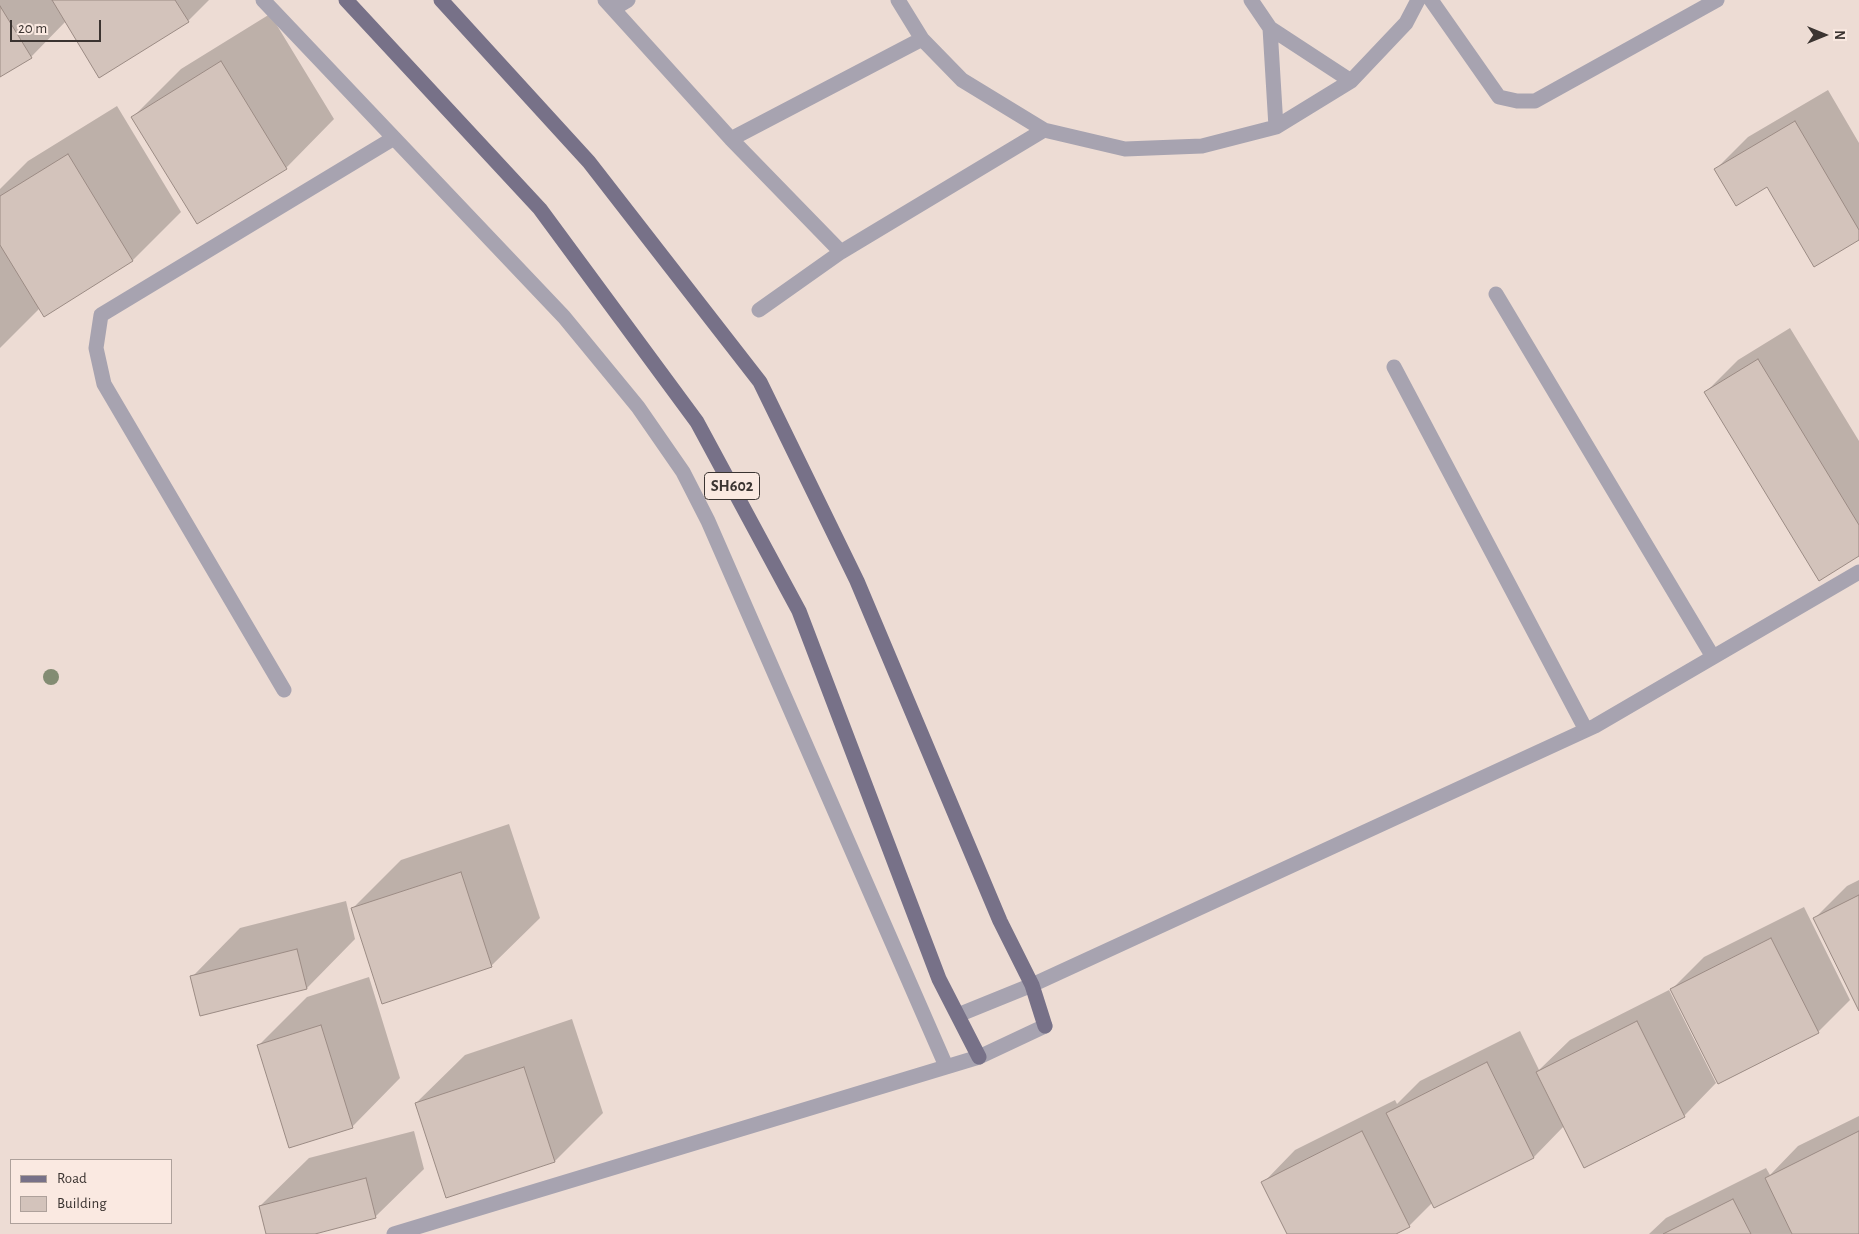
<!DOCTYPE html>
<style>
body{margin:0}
#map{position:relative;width:1859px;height:1234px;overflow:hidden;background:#eddcd4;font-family:"Alegreya Sans",sans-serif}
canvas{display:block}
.legend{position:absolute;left:10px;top:1159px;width:162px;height:65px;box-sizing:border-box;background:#fae9e1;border:1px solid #aea19b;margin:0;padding:6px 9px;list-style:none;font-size:15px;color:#3b3431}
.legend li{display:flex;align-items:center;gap:10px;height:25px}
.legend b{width:25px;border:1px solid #aea19b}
.north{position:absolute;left:1799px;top:10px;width:50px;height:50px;-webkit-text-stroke:4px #fae9e1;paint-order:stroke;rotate:90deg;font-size:14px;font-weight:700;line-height:20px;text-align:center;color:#3b3431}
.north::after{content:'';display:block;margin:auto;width:18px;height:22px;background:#3b3431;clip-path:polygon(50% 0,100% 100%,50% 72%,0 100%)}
.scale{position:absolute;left:10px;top:20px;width:91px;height:22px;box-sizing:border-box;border:2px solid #3b3431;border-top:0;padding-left:6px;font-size:15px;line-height:18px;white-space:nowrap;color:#3b3431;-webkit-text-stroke:4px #fae9e1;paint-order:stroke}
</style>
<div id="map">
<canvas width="1859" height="1234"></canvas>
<ul class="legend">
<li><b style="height:6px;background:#777188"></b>Road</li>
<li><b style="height:14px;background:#d3c3bb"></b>Building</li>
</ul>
<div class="north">N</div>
<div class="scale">20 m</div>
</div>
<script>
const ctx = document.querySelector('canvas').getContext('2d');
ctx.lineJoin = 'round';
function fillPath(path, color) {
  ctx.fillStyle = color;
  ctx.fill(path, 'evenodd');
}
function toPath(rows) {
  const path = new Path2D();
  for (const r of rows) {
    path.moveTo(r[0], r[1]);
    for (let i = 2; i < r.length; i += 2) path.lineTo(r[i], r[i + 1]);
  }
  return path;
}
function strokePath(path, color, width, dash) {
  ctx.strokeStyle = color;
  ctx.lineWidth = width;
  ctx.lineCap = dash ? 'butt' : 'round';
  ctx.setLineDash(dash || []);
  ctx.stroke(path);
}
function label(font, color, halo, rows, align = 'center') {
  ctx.font = font + ' "Alegreya Sans",sans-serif';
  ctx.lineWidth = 4;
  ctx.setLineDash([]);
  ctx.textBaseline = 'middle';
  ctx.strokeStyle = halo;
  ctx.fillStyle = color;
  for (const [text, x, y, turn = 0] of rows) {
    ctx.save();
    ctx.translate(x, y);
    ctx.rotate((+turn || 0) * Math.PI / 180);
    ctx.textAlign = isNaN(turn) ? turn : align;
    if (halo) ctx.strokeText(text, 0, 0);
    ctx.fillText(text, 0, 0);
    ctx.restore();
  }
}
fillPath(toPath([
 [0,0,209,0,188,21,66,21,31,57,0,76],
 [270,14,334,119,286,168,133,117,181,69],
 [1828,90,1859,143,1859,239,1767,186,1716,169,1748,137],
 [117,106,181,212,133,260,44,315,40,308,0,348,0,189,28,161],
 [1790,328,1859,441,1859,555,1706,392,1738,360],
 [509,824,540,918,491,966,353,908,401,860],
 [1859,880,1859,1008,1814,919,1847,886],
 [346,901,355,939,307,988,201,1015,192,977,240,928],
 [1804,907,1850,1000,1818,1032,1672,989,1704,957],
 [369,977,400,1078,352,1127,258,1046,307,997],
 [1669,990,1716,1083,1684,1116,1564,1126,1534,1157,1434,1207,1432,1203,1409,1226,1393,1234,1288,1234,1263,1183,1295,1150,1395,1100,1397,1104,1420,1081,1520,1031,1539,1070,1570,1040],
 [572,1019,603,1113,555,1161,416,1103,465,1055],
 [1859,1116,1859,1234,1649,1234,1666,1218,1766,1168,1770,1175,1798,1146],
 [414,1131,424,1169,375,1217,310,1234,267,1234,260,1206,309,1158]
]), '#0003');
const building = toPath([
 [52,0,175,0,189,22,99,78,52,0],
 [0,6,32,58,0,77,0,6],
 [221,61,287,169,197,224,131,117,221,61],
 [1795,121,1859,230,1859,240,1814,267,1767,187,1736,206,1714,169,1795,121],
 [68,154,133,261,44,317,0,245,0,196,68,154],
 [1758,359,1859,525,1859,556,1819,581,1704,392,1758,359],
 [461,872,492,967,382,1004,351,908,461,872],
 [1859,895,1859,1011,1813,918,1859,895],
 [1771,938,1819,1033,1718,1084,1670,989,1771,938],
 [297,949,307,989,200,1016,190,976,297,949],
 [1637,1021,1685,1117,1584,1168,1536,1072,1637,1021],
 [321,1025,353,1128,289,1148,257,1045,321,1025],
 [1487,1062,1534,1158,1434,1208,1386,1113,1487,1062],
 [524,1067,555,1162,446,1198,415,1103,524,1067],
 [1362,1131,1410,1227,1396,1234,1287,1234,1261,1182,1362,1131],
 [1859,1131,1859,1234,1792,1234,1765,1178,1859,1131],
 [366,1178,376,1218,315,1234,266,1234,259,1206,366,1178],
 [1733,1199,1751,1234,1663,1234,1733,1199]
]);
fillPath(building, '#d3c3bb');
strokePath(building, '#9b8b84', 1);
strokePath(toPath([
 [263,0,564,317,638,407,683,472,708,521,946,1066],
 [605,0,731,139,841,252,1044,130],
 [898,0,922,39,962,80,1044,130,1125,149,1202,146,1276,127,1351,81,1406,23,1418,0],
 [1251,0,1270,28,1351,81],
 [1431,0,1499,97,1517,101,1535,101,1717,0],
 [613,9,628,0],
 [1270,28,1276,127],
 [731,139,922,39],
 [1496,294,1713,657],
 [759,310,841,252],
 [1394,367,1586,730],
 [284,690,104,384,96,348,101,315,394,138],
 [958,1015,1032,985,1595,726,1859,572],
 [394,1234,979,1057,1045,1026]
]), '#a7a3b0', 15);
strokePath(toPath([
 [346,0,540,209,697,422,799,611,939,979,979,1057],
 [441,0,589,162,760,382,857,581,1000,921,1032,985,1045,1026]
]), '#777188', 15);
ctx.fillStyle = '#838c73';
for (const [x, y] of [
 [51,677]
]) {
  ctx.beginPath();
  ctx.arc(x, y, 8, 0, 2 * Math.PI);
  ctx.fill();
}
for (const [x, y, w] of [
 [732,486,55]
]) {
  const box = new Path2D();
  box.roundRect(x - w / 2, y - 13.5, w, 27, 4);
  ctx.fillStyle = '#fae9e1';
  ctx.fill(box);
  strokePath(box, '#3b3431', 1);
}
label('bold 16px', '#3b3431', null, [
 ["SH602",732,486]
]);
</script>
